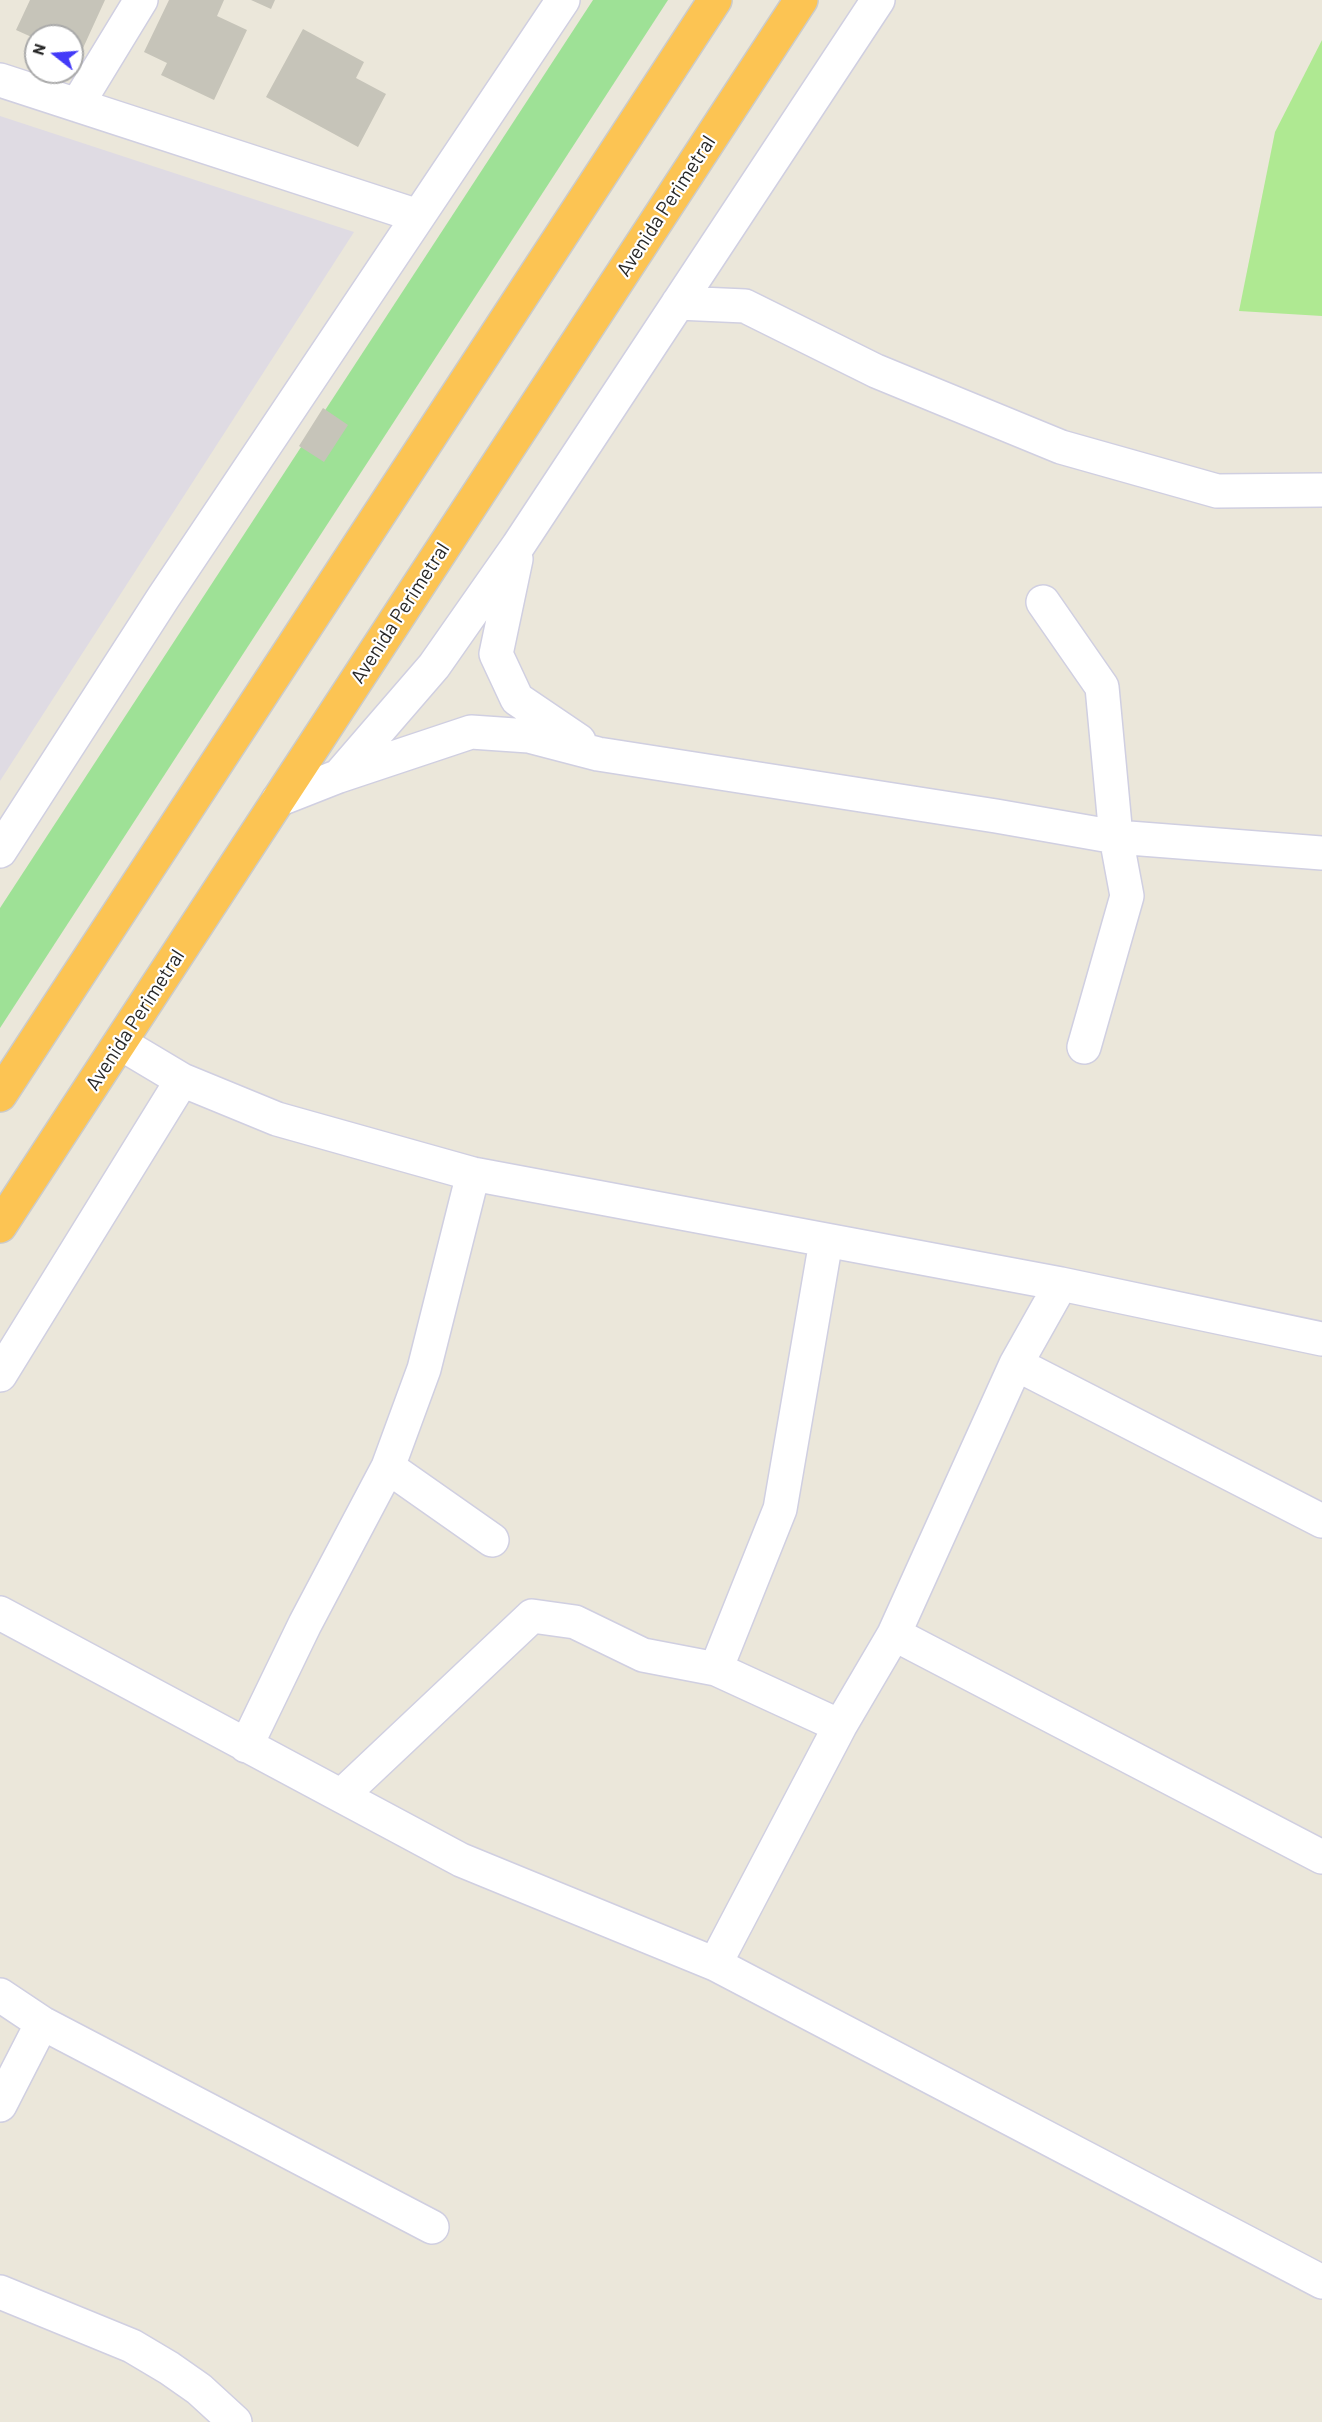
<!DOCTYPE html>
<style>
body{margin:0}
#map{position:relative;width:1322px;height:2422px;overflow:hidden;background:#ebe7da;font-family:Barlow,sans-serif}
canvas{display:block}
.north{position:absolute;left:24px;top:24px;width:60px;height:60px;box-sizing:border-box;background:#fff;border:2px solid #a9a9a9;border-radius:50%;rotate:287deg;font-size:16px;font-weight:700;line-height:24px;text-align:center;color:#282828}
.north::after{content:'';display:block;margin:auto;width:21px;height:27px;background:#433af8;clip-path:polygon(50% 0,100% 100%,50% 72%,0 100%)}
</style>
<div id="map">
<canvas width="1322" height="2422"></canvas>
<div class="north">N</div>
</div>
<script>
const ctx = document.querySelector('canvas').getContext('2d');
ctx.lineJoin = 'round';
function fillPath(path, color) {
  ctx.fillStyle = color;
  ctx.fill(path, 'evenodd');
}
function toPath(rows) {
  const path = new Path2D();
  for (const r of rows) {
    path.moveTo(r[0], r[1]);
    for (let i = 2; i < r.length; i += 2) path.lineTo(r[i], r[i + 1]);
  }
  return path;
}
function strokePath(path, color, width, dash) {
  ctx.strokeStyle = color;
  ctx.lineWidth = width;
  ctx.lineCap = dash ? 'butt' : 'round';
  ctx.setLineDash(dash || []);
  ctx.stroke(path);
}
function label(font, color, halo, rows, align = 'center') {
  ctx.font = font + ' Barlow,sans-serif';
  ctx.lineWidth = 4.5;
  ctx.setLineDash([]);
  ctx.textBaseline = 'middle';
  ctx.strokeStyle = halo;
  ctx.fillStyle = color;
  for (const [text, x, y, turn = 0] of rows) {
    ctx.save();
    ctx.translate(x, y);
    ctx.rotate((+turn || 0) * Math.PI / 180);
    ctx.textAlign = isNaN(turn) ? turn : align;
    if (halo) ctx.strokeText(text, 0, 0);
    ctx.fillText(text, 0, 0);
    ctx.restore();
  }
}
fillPath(toPath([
 [0,116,354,232,0,781]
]), '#dfdbe3');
fillPath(toPath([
 [593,0,668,0,0,1028,0,908]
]), '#9ee196');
fillPath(toPath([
 [1322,40,1322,316,1239,311,1275,132]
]), '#afe992');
fillPath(toPath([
 [30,0,105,0,78,59,72,56,72,36,36,36,36,39,16,30],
 [169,0,224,0,217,16,247,30,214,100,161,75,167,63,144,52],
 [251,0,275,0,271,9],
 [303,29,364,62,356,78,386,94,358,147,266,97],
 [323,408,348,425,324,462,299,446]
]), '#c6c4b9');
const minor = toPath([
 [0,80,418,216],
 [77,105,141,0],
 [678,303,745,306,876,371,1061,447,1217,491,1322,490],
 [516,559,496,654,517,699,579,741],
 [1043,602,1102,687,1116,837,1127,896,1084,1047],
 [339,776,471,732,529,736,598,754,996,816,1116,837,1322,853],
 [278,800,339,776,434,666,518,546,878,0],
 [0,851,163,598,563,0],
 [120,1043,182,1080,277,1119,473,1174,1061,1284,1322,1339],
 [1016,1364,1322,1521],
 [0,1375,182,1080],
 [388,1467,492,1540],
 [0,1613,461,1860,715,1964,1322,2282],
 [894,1634,1322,1857],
 [716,1669,780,1509,826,1241],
 [246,1746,305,1624,388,1467,424,1369,473,1174],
 [342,1795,532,1616,575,1622,643,1655,716,1669,840,1726],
 [715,1964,840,1726,894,1634,1016,1364,1061,1284],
 [0,1995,42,2023,432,2227],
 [0,2105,42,2023],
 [0,2292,132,2346,169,2368,199,2389,235,2422]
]);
const highway = toPath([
 [0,1095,715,0],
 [0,1226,801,0]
]);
strokePath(minor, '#d0cfe1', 36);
strokePath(highway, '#cbcbcb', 36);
strokePath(minor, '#fff', 33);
strokePath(highway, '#fcc453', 33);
label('20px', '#282828', '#fff', [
 ["Avenida Perimetral",666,206,-57],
 ["Avenida Perimetral",400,613,-57],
 ["Avenida Perimetral",135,1020,-57]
]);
</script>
